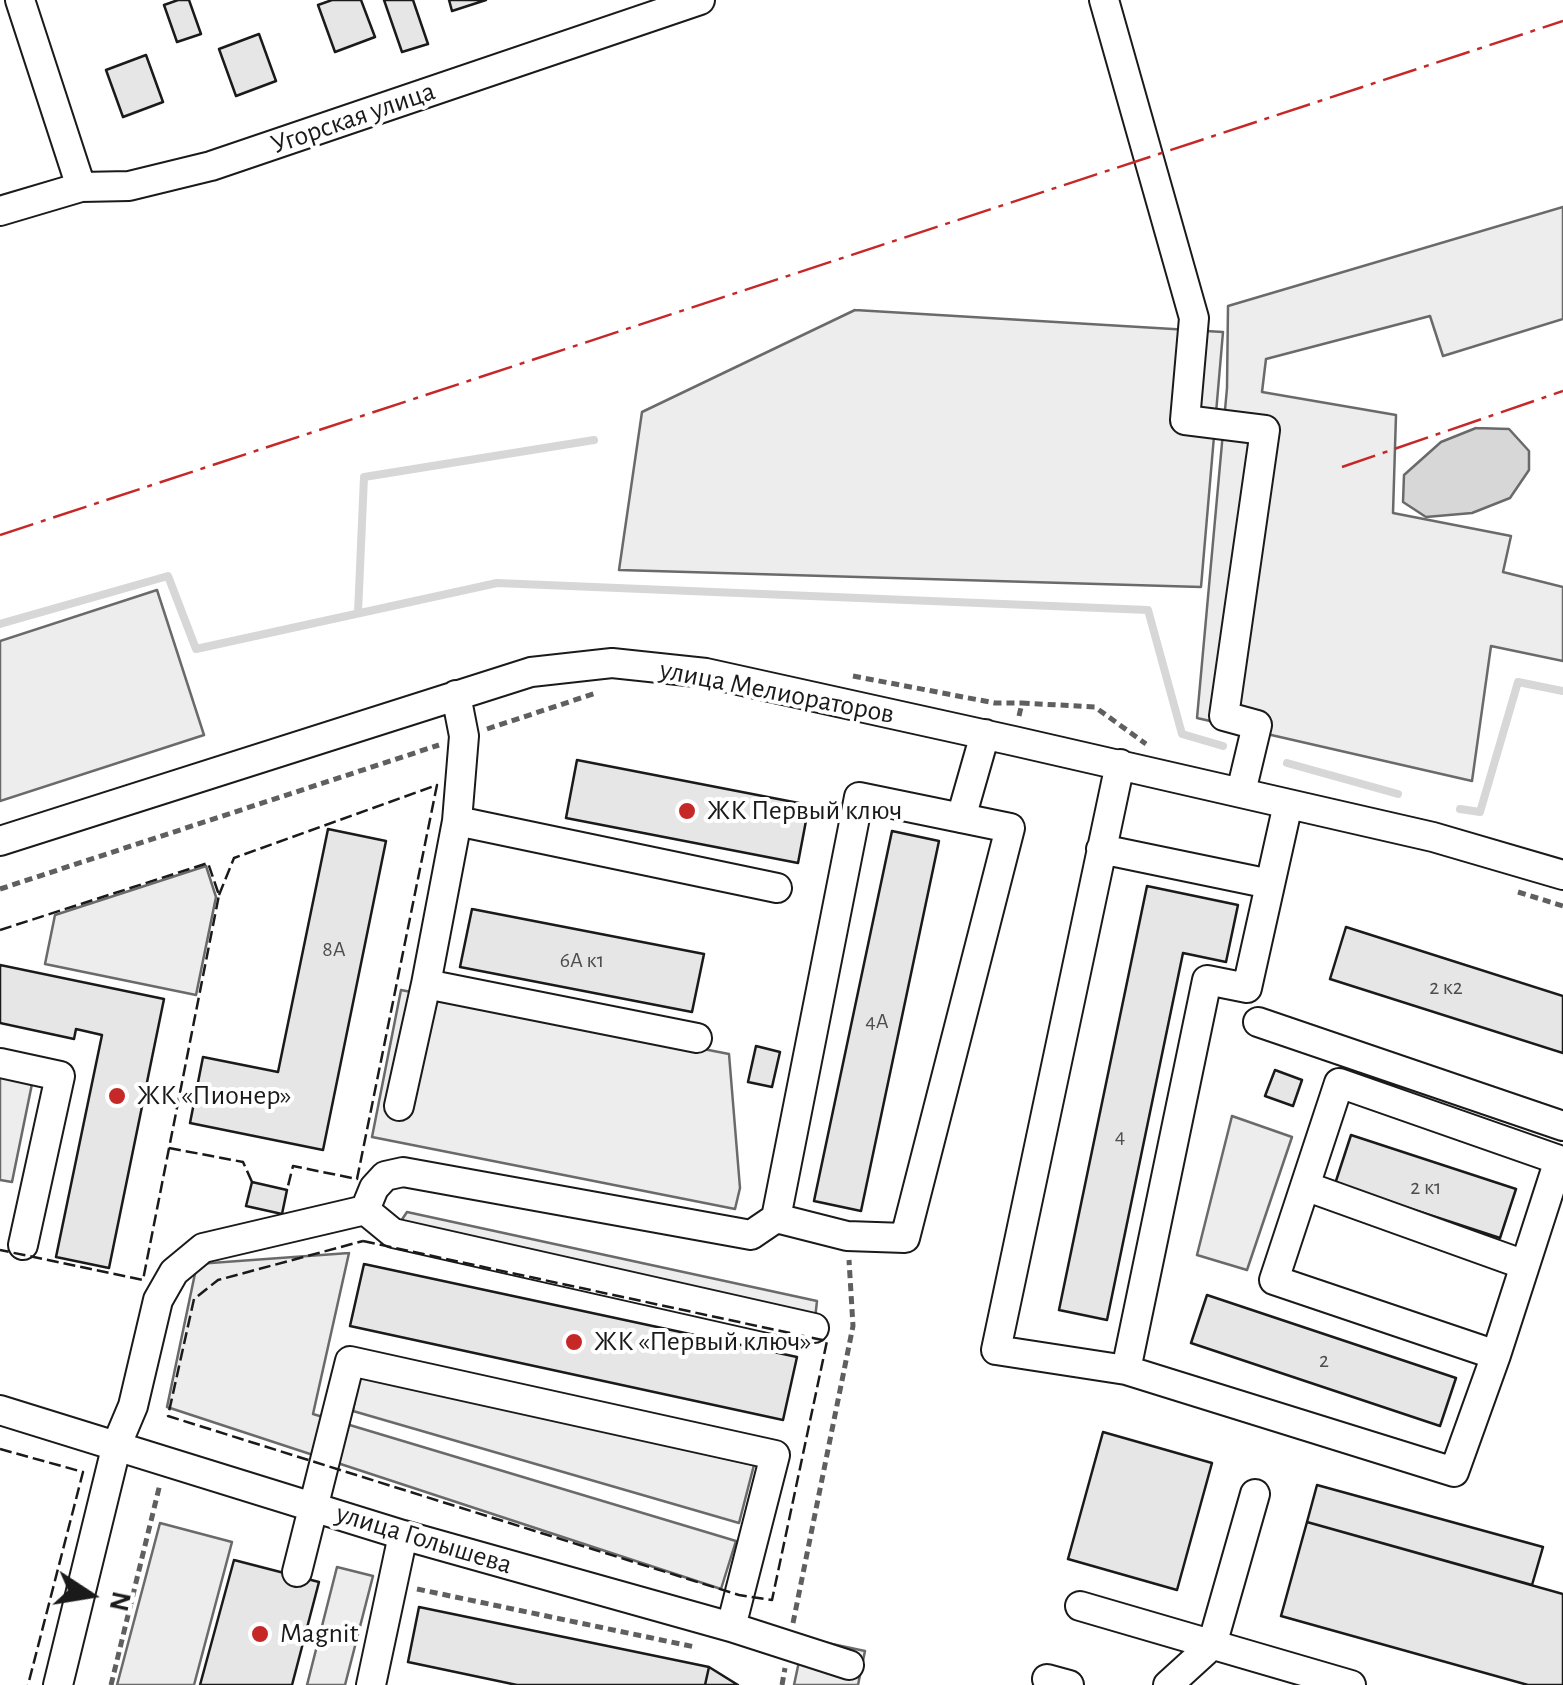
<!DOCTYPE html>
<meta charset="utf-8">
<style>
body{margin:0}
#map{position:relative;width:1563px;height:1685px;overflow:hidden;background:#fff;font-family:"Alegreya Sans",sans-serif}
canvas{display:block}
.north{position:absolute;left:40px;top:1545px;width:100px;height:100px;-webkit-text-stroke:8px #fff;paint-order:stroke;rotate:102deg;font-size:28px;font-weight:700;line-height:40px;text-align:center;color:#1a1a1a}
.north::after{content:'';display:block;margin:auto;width:35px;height:45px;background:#1a1a1a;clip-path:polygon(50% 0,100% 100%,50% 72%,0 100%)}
</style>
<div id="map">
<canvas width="1563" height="1685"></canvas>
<div class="north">N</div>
</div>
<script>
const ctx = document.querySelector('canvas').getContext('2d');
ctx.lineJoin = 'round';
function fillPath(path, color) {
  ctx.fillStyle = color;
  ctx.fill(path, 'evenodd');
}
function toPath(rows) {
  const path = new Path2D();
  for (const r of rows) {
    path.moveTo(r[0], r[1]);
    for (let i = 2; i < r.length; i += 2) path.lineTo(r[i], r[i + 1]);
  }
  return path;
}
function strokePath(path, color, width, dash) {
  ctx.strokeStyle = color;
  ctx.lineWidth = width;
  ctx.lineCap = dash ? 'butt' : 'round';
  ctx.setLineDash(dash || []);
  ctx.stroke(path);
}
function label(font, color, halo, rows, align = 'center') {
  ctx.font = font + ' "Alegreya Sans",sans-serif';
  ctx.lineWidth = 8;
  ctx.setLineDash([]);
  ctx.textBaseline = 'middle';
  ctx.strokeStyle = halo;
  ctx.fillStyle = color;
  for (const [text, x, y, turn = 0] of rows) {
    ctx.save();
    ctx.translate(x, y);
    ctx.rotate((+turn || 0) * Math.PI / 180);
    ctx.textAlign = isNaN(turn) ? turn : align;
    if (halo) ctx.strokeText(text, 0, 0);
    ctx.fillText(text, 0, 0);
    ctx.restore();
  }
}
const built = toPath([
 [1563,207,1563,319,1443,356,1430,316,1266,359,1262,392,1396,415,1393,513,1511,536,1503,572,1563,587,1563,661,1491,646,1472,781,1197,718,1227,388,1228,306,1563,207],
 [855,310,1223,332,1201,587,619,570,642,412,855,310],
 [157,590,204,735,0,801,0,641,157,590],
 [206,866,216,897,196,995,45,964,55,915,206,866],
 [401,990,729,1054,740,1188,735,1209,372,1137,401,990],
 [0,1072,33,1079,12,1182,0,1180,0,1072],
 [1232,1116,1292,1137,1247,1270,1197,1255,1232,1116],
 [407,1212,817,1301,814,1328,393,1233,407,1212],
 [349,1253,313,1414,736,1541,721,1589,167,1407,197,1264,349,1253],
 [359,1375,754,1465,739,1523,353,1411,359,1375],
 [160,1523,232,1542,194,1685,117,1685,160,1523],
 [337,1567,373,1576,345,1685,307,1685,337,1567],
 [804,1638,865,1651,858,1685,794,1685,804,1638]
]);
fillPath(built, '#ededed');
strokePath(built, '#6a6a6a', 2.5);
const water = toPath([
 [1476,428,1509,429,1529,451,1529,470,1510,498,1472,513,1426,517,1403,502,1404,475,1441,442,1476,428]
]);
fillPath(water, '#d7d7d7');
strokePath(water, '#6a6a6a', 2.5);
strokePath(toPath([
 [358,613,364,477,594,440],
 [0,624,168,576,196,649,497,583,1148,610,1182,734,1223,746],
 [1287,763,1398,794],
 [1460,809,1480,812,1518,682,1563,691]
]), '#d7d7d7', 8);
const building = toPath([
 [178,0,189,0,201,34,177,42,164,5,178,0],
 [332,0,361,0,375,37,335,52,318,5,332,0],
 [384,0,413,0,428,44,402,52,384,0],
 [449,0,486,0,452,11,449,0],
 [259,34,276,81,236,96,219,49,259,34],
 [146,55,163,102,123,117,106,70,146,55],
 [577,760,809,805,798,863,566,818,577,760],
 [328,829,386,841,323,1150,190,1123,203,1057,278,1072,328,829],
 [892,831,939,841,861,1211,814,1201,892,831],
 [1147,886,1238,905,1226,962,1183,953,1107,1320,1059,1310,1147,886],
 [472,909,704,954,692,1012,460,967,472,909],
 [1346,927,1563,996,1563,1053,1330,979,1346,927],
 [0,965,164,999,109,1268,56,1257,102,1035,76,1029,74,1039,0,1023,0,965],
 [756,1046,780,1052,772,1087,748,1082,756,1046],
 [1275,1070,1302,1080,1293,1106,1265,1096,1275,1070],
 [1351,1135,1516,1189,1500,1238,1335,1184,1351,1135],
 [252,1182,287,1190,282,1214,246,1206,252,1182],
 [364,1264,797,1357,783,1420,350,1326,364,1264],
 [1207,1295,1456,1378,1440,1426,1191,1343,1207,1295],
 [1103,1432,1212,1463,1177,1590,1068,1559,1103,1432],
 [1317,1485,1543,1547,1532,1585,1307,1522,1317,1485],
 [1307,1522,1563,1594,1563,1685,1528,1685,1281,1616,1307,1522],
 [234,1560,319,1582,292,1685,200,1685,234,1560],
 [419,1607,709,1667,705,1685,517,1685,408,1662,419,1607],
 [709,1667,738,1685,705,1685,709,1667]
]);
fillPath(building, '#e6e6e6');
strokePath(building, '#1a1a1a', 2.5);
const minor = toPath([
 [20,0,81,187],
 [1104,0,1194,318,1185,420,1265,430,1224,716,1257,725,1241,792],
 [0,211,81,187,129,186,211,166,700,0],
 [456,695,464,736,457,821,426,984,697,1038],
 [1120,764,996,1350,1126,1370,1207,980,1247,988,1288,804],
 [859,797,1010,828,905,1238,847,1236,776,1218,859,797],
 [961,818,985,734],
 [457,821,777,888],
 [0,841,531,672,612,663,706,673,1014,741,1433,837,1563,875],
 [1101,849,1270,884],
 [1258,1022,1563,1126],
 [0,1063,60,1076,23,1245],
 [399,1106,426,984],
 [1305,1186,1525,1265],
 [365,1210,393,1233,814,1328],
 [1126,1370,1454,1472,1496,1355,1559,1160,1339,1083,1274,1280,1496,1355],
 [0,1410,403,1535,731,1627,849,1665],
 [297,1572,350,1361,775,1455,731,1627],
 [1080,1606,1351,1685],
 [1047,1679,1069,1685],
 [58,1685,117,1444,133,1406,158,1300,174,1272,203,1248,365,1210,374,1188,385,1176,403,1172,751,1235,776,1218],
 [371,1685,403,1535],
 [1168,1685,1212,1645,1255,1494]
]);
strokePath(minor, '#1a1a1a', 32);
strokePath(toPath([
 [853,676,995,703,1022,703],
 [1019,716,1022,703,1095,707,1146,744],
 [487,729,596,693],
 [0,889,439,745],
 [1518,892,1563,906],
 [417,1589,695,1647],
 [793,1623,853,1326,849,1260],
 [111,1685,160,1484],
 [782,1685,785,1668]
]), '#5f5f5f', 5, [8, 5]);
strokePath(minor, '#fff', 28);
strokePath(toPath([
 [219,895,234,858,437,785,357,1179,293,1166,287,1190],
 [0,930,208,863,219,895,143,1280,0,1250],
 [169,1148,243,1162,252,1182],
 [363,1241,827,1341,772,1600,739,1595,168,1416,194,1299,218,1280,363,1241],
 [0,1449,83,1472,28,1685]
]), '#1a1a1a', 2.5, [12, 5]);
strokePath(toPath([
 [1342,467,1563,391],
 [0,535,1563,21]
]), '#c62828', 2.5, [35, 8, 5, 8]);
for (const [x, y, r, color] of [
 [687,811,10,"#c62828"],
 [117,1096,10,"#c62828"],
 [574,1342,10,"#c62828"],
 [260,1634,10,"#c62828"]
]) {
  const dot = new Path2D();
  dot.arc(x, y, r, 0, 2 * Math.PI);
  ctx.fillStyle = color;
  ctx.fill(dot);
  strokePath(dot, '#fff', 4);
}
label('22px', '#4d4d4d', null, [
 ["8А",334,949],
 ["6А к1",582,960],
 ["2 к2",1446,987],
 ["4А",877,1021],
 ["4",1120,1136],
 ["2 к1",1426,1187],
 ["2",1324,1360]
]);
label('28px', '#1a1a1a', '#fff', [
 ["Угорская улица",353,118,-19],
 ["улица Мелиораторов",777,692,11],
 ["улица Голышева",424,1539,17]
]);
label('28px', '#1a1a1a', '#fff', [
 ["ЖК Первый ключ",707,811],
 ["ЖК «Пионер»",137,1096],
 ["ЖК «Первый ключ»",594,1342],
 ["Magnit",280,1634]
], 'left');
</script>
